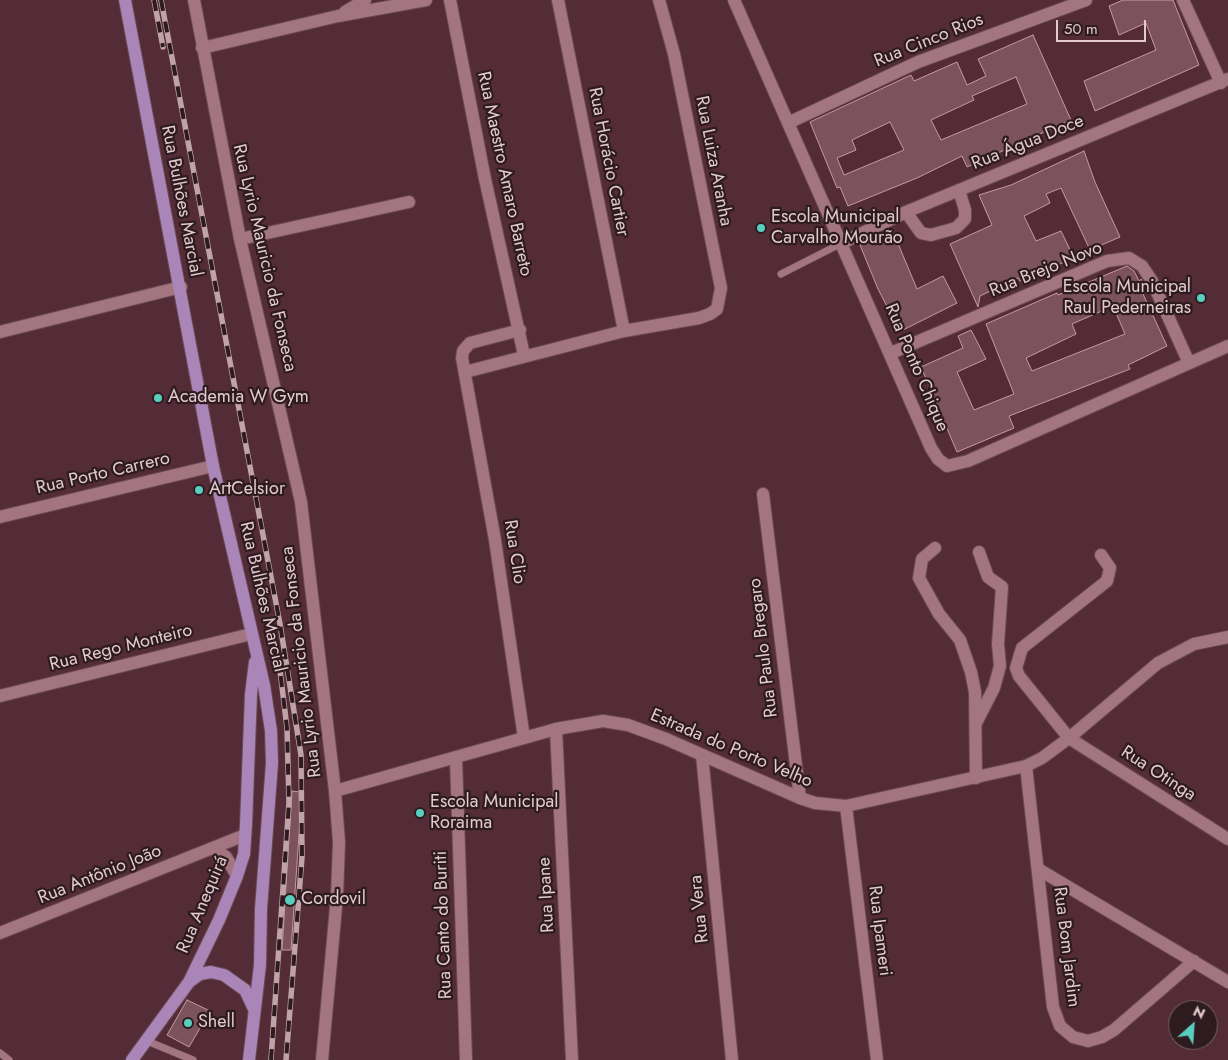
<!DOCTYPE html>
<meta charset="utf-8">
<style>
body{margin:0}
#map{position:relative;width:1228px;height:1060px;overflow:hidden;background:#532c37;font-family:Jost,sans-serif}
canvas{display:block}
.north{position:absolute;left:1168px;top:1000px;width:50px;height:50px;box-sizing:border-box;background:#2d1b20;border:1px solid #766166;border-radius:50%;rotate:26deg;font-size:14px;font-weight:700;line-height:20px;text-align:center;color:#e3cacf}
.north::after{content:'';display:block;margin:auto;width:18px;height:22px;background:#59cebe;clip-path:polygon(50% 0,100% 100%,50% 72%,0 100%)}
.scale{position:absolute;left:1056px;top:20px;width:90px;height:22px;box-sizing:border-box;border:2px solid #e3cacf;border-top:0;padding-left:6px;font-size:15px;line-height:18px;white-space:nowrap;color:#e3cacf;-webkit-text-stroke:4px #2d1b20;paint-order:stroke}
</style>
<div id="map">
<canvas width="1228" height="1060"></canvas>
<div class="north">N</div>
<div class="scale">50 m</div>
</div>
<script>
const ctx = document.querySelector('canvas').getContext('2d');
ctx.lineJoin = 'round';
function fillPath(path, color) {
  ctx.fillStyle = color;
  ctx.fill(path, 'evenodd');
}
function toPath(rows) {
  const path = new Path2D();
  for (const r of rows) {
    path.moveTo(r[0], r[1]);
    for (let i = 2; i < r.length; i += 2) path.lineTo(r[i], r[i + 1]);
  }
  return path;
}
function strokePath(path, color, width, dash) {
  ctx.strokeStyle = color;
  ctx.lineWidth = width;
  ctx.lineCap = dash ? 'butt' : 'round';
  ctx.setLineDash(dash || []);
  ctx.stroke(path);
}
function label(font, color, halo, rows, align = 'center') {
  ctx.font = font + ' Jost,sans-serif';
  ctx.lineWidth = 4.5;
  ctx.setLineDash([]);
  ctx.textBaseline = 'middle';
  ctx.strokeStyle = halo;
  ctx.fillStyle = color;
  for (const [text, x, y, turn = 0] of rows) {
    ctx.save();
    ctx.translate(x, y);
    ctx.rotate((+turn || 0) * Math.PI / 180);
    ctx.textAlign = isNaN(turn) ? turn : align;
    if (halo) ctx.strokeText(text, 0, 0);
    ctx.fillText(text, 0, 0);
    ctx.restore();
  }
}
const building = toPath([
 [1123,0,1173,0,1199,65,1095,111,1084,81,1156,50,1146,23,1119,35,1109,6,1123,0],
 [1033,35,1071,120,967,167,962,156,917,178,848,206,840,187,837,188,810,122,911,75,914,81,957,62,967,85,986,76,978,59,1033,35],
 [1016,77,1027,104,941,140,931,120,974,100,972,96,1016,77],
 [890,122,904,150,844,175,837,158,856,150,852,140,890,122],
 [1084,151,1095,182,1120,237,1090,250,1061,188,1046,194,1050,203,1024,216,1036,241,1061,231,1074,258,1020,281,1018,278,980,296,978,307,950,244,992,225,979,195,1011,185,1084,151],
 [894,234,917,289,943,276,957,303,903,330,895,315,892,316,878,289,860,245,875,238,876,242,894,234],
 [1127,266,1134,271,1139,281,1141,279,1147,292,1143,294,1167,346,1128,365,1130,369,1009,416,1014,428,957,452,921,367,963,348,958,336,971,330,986,359,957,372,974,410,1014,394,986,324,1057,293,1058,295,1127,266],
 [1113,306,1125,334,1032,371,1026,358,1076,334,1072,324,1113,306],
 [292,791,300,792,300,820,291,950,282,950,292,791],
 [187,1000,210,1011,189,1047,167,1035,187,1000]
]);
fillPath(building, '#7c525d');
strokePath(building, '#c899a4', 1);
const lane = toPath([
 [781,274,842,243],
 [147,1041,193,1060],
 [0,1053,9,1060]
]);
const street = toPath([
 [194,0,240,239,301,502,335,791],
 [450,0,485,179,524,355],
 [558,0,624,331],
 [734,0,931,448,938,459,947,466,968,461,1228,346],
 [1183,0,1221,83],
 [345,12,365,0],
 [202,48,338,16,426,0],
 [788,123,918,62,1086,0],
 [906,212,921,233,931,235,956,228,965,219,965,210,959,190],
 [240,239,409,202],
 [842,243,906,212,1228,79],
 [520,330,470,343,463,351,462,358,495,540,524,738],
 [891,353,1107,261,1129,258,1142,266,1152,281,1189,363],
 [465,372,624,331,699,318,710,314,717,309,721,288,674,54,659,0],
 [763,494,800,798],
 [0,517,213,466],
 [935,548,922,559,919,578,939,614,960,640,971,672,975,692,976,778],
 [1101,555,1110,568,1107,581,1022,648,1016,668,1019,676,1069,738,1228,839],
 [0,696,251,634],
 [976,723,994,688,1000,666,998,644,1002,587,988,577,979,552],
 [556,729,572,1060],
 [702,755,732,1060],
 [456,758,466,1060],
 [1026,766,1053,1007,1060,1026,1073,1037,1088,1041,1102,1037,1114,1030,1194,961],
 [846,806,877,1060],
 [212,848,226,857,237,876],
 [1038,869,1228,982],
 [0,933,245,835]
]);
const secondary = toPath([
 [0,332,181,287],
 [322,1060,337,896,339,842,335,791,556,729,603,721,628,725,666,739,800,798,815,803,846,806,1026,766,1042,758,1069,738,1158,663,1194,644,1228,637]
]);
const primary = toPath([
 [125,0,213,466,264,685,271,731,272,763,261,909,260,965,249,1060],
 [189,982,200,974,211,972,224,975,245,990,254,1009],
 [132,1060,189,982,219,920,237,876,244,854,246,825,251,694,255,662]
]);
strokePath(lane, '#6b4a53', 8);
strokePath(street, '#6b4a53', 14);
strokePath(secondary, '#6b4a53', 14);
strokePath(primary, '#6b4a53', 14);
strokePath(lane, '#a27580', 7);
strokePath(street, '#a27580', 12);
strokePath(secondary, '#a27580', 12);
strokePath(primary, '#aa85b7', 12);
const rail = toPath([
 [154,0,163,47],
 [161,0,280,624,301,755,302,857,286,1060],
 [271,1060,289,803,287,728,278,654]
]);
strokePath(rail, '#bfa3a9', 5.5);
strokePath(rail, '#2d1b20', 4, [11]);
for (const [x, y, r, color] of [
 [761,228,5,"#59cebe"],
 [1201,298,5,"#59cebe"],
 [158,398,5,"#59cebe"],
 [199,490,5,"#59cebe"],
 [420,813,5,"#59cebe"],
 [290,900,6,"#59cebe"],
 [188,1023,5,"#59cebe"]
]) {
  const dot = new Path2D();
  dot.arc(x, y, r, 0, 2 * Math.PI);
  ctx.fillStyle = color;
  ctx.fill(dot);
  strokePath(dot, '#2d1b20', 2);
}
label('18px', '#e3cacf', '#2d1b20', [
 ["Rua Cinco Rios",929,41,-22],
 ["Rua Água Doce",1028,143,-22],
 ["Rua Luiza Aranha",713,161,79],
 ["Rua Horácio Cartier",608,162,79],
 ["Rua Maestro Amaro Barreto",504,174,78],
 ["Rua Bulhões Marcial",181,201,79],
 ["Rua Lyrio Mauricio da Fonseca",264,258,77],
 ["Rua Brejo Novo",1046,270,-22],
 ["Rua Ponto Chique",916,368,67],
 ["Rua Porto Carrero",103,474,-13],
 ["Rua Clio",514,552,81],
 ["Rua Bulhões Marcial",262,597,77],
 ["Rua Rego Monteiro",121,648,-14],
 ["Rua Paulo Bregaro",764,648,-97],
 ["Rua Lyrio Mauricio da Fonseca",302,662,-97],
 ["Estrada do Porto Velho",731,749,23],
 ["Rua Otinga",1158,774,33],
 ["Rua Antônio João",100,875,-22],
 ["Rua Ipane",547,895,-93],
 ["Rua Anequirá",203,905,-67],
 ["Rua Vera",700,909,-96],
 ["Rua Canto do Buriti",444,925,-92],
 ["Rua Ipameri",879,931,83],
 ["Rua Bom Jardim",1066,947,83]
]);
label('18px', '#e3cacf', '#2d1b20', [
 ["Escola Municipal",771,218],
 ["Carvalho Mourão",771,239],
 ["Escola Municipal",1191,288,"right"],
 ["Raul Pederneiras",1191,309,"right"],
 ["Academia W Gym",168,398],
 ["ArtCelsior",209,490],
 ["Escola Municipal",430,803],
 ["Roraima",430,824],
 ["Cordovil",301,900],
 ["Shell",198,1023]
], 'left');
</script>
